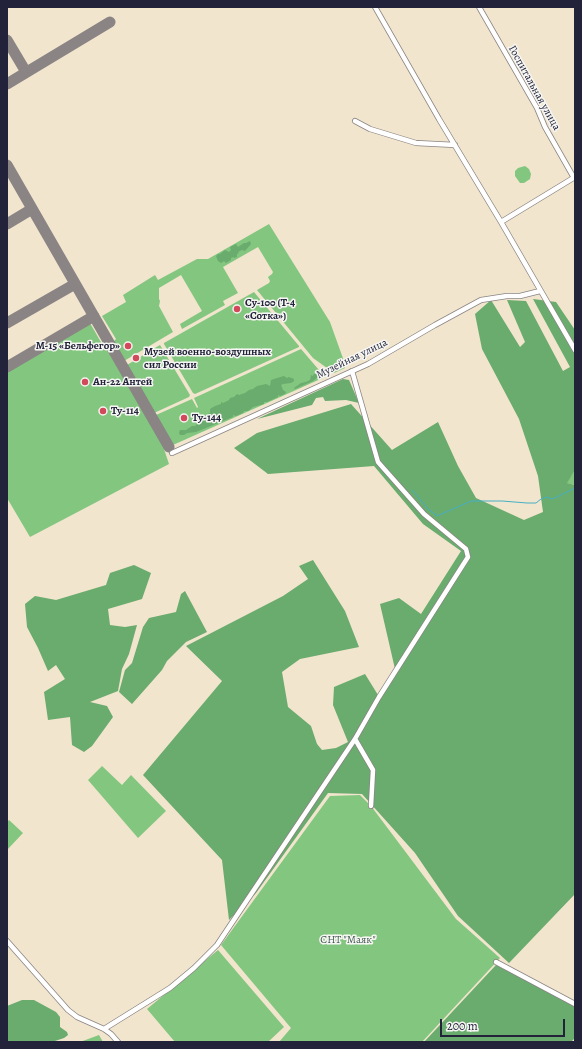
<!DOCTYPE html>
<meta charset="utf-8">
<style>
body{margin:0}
#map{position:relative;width:582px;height:1049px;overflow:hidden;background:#f1e5cd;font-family:Alegreya,serif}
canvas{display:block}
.frame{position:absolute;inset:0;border:8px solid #22223b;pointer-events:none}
.scale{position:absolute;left:440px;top:1019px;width:125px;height:18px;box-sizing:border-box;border:2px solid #22223b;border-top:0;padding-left:5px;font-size:12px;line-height:14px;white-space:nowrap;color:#22223b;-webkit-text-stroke:3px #f6f6f2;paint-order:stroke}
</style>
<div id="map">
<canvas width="582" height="1049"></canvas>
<div class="frame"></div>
<div class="scale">200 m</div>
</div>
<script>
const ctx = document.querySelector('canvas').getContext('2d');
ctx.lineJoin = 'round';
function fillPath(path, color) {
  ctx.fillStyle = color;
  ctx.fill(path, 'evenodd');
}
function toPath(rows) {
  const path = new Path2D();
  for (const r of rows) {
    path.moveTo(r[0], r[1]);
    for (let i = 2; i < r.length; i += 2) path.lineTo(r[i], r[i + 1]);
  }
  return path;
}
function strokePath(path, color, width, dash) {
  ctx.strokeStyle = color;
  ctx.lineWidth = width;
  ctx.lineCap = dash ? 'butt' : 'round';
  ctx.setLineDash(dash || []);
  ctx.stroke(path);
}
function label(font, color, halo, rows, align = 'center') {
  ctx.font = font + ' Alegreya,serif';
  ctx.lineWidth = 3;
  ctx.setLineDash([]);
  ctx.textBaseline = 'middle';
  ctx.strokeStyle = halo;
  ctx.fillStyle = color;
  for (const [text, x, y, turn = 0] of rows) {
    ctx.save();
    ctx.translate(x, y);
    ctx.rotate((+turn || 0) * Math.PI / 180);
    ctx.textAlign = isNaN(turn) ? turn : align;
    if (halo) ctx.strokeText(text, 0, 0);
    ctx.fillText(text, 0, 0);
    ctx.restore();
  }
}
fillPath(toPath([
 [525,166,529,169,531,174,530,179,524,183,520,183,515,176,515,171,518,168],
 [269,224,330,322,345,364,345,368,334,373,313,358,257,290,269,283,270,281,268,277,272,274,273,272,258,247,223,267,238,293,223,301,225,305,182,329,180,324,202,311,181,275,159,288,159,299,160,301,159,306,173,332,124,361,113,342,116,339,102,316,126,302,123,295,155,275,158,280,197,259,208,259],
 [254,292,299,346,299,347,195,394,193,393,164,344,164,343],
 [90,323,102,344,107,345,166,448,164,449,169,464,30,537,7,498,7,371],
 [160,345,190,395,189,397,154,413,153,412,127,366,127,365],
 [301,349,325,377,173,445,156,415,192,399,197,408,198,407,194,398],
 [575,470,575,485,566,483],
 [102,766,122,785,131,775,166,811,138,838,88,780],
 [360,795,371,806,456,919,500,958,422,1042,279,1042,291,1028,221,945,330,796],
 [9,820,23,833,7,850,7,822],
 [218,950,284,1027,268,1042,175,1042,147,1009],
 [99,1035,103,1042,80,1042]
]), '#83c67f');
fillPath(toPath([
 [250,241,251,244,245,251,242,250,238,252,239,253,237,254,237,257,234,258,234,257,231,258,231,260,226,263,224,261,221,263,218,261,216,256,218,254,220,254,225,250,229,252,231,250,230,247,236,244,238,247,244,243,246,243],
 [533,299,556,302,575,330,575,470,567,483,575,485,575,894,509,963,458,916,415,853,362,794,328,793,256,893,229,920,222,860,143,775,222,681,186,646,283,596,308,579,299,566,313,560,345,611,359,647,300,659,282,672,288,707,311,726,317,744,322,750,336,748,348,742,333,705,334,687,365,674,378,695,395,669,380,604,399,598,421,614,461,551,423,524,374,466,268,474,234,448,257,433,351,404,392,450,438,422,458,466,476,498,524,520,543,512,538,476,519,419,482,349,475,314,491,300,520,347,525,342,507,300,526,301,563,371,570,367],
 [319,373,319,376,313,381,295,389,294,388,301,383,306,382,310,380,311,375,313,376,314,374],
 [284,376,287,378,289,377,294,379,294,381,291,383,283,384,281,385,283,390,286,392,285,394,280,396,278,395,278,397,267,402,264,402,264,404,253,407,248,411,244,411,243,413,236,416,233,415,233,417,223,421,196,432,187,433,184,435,180,435,179,433,180,430,186,430,192,426,195,426,197,424,200,423,200,421,204,419,206,420,206,418,209,417,208,414,210,413,210,409,215,406,221,404,221,402,223,403,229,400,230,398,234,397,237,394,239,395,245,393,249,390,253,389,257,386,266,384,270,386,271,380,277,378],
 [343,379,349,380,359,403,346,400,325,401,323,397,316,398,312,405,257,419],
 [134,565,151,573,142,599,108,609,110,625,125,627,137,625,129,654,122,669,118,691,90,702,107,706,113,717,92,746,84,752,72,745,70,717,48,720,44,692,65,679,56,665,48,671,38,648,27,627,25,604,35,596,56,600,106,585,110,573],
 [185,591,207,632,186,642,167,661,162,670,132,704,119,692,125,670,132,663,143,627,149,618,176,612,181,594],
 [496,965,575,1006,575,1038,571,1042,424,1042],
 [22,1000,34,1000,56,1012,60,1017,60,1027,67,1032,68,1035,64,1038,52,1042,7,1042,7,1006]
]), '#6aab6e');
strokePath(toPath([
 [412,490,428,509,437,516,471,501,502,501,527,503,536,503,541,499,547,497,552,499,557,497,575,488]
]), '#46aec5', 1);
strokePath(toPath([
 [7,40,26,72],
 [7,84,110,22],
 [7,165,169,447],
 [7,224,32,209],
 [7,323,75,284],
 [7,367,94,316]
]), '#8a8484', 11);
const minor = toPath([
 [375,7,439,119,501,222,575,350],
 [479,7,537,108,545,127,574,178],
 [355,121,370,129,416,143,455,145],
 [501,222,575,177],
 [172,453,368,364,435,325,481,300,507,296,520,296,540,291],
 [355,739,373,770,371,806],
 [7,941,68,1010,77,1017,104,1029,111,1034,118,1042],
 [496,962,575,1004],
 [104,1029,170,988,194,968,217,945,355,739,379,697,468,557,466,549,424,514,378,462,352,371]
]);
strokePath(minor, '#8a8484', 6);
strokePath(minor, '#fff', 4.5);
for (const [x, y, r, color] of [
 [237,309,4,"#d1495b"],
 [128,346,4,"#d1495b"],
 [136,358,4,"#d1495b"],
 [85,382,4,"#d1495b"],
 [103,411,4,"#d1495b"],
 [184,418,4,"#d1495b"]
]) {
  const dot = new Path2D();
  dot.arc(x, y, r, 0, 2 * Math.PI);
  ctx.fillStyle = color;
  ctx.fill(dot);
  strokePath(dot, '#f6f6f2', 1.5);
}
label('11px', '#22223b', '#f6f6f2', [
 ["Госпитальная улица",534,88,61],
 ["Музейная улица",352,359,-26]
]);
label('bold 11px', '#22223b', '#f6f6f2', [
 ["Су-100 (Т-4",245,303],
 ["«Сотка»)",245,316],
 ["М-15 «Бельфегор»",120,346,"right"],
 ["Музей военно-воздушных",144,352],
 ["сил России",144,365],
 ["Ан-22 Антей",93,382],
 ["Ту-114",111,411],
 ["Ту-144",192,418]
], 'left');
label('11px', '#445b53', '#f6f6f2', [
 ["СНТ \"Маяк\"",348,940]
]);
</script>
